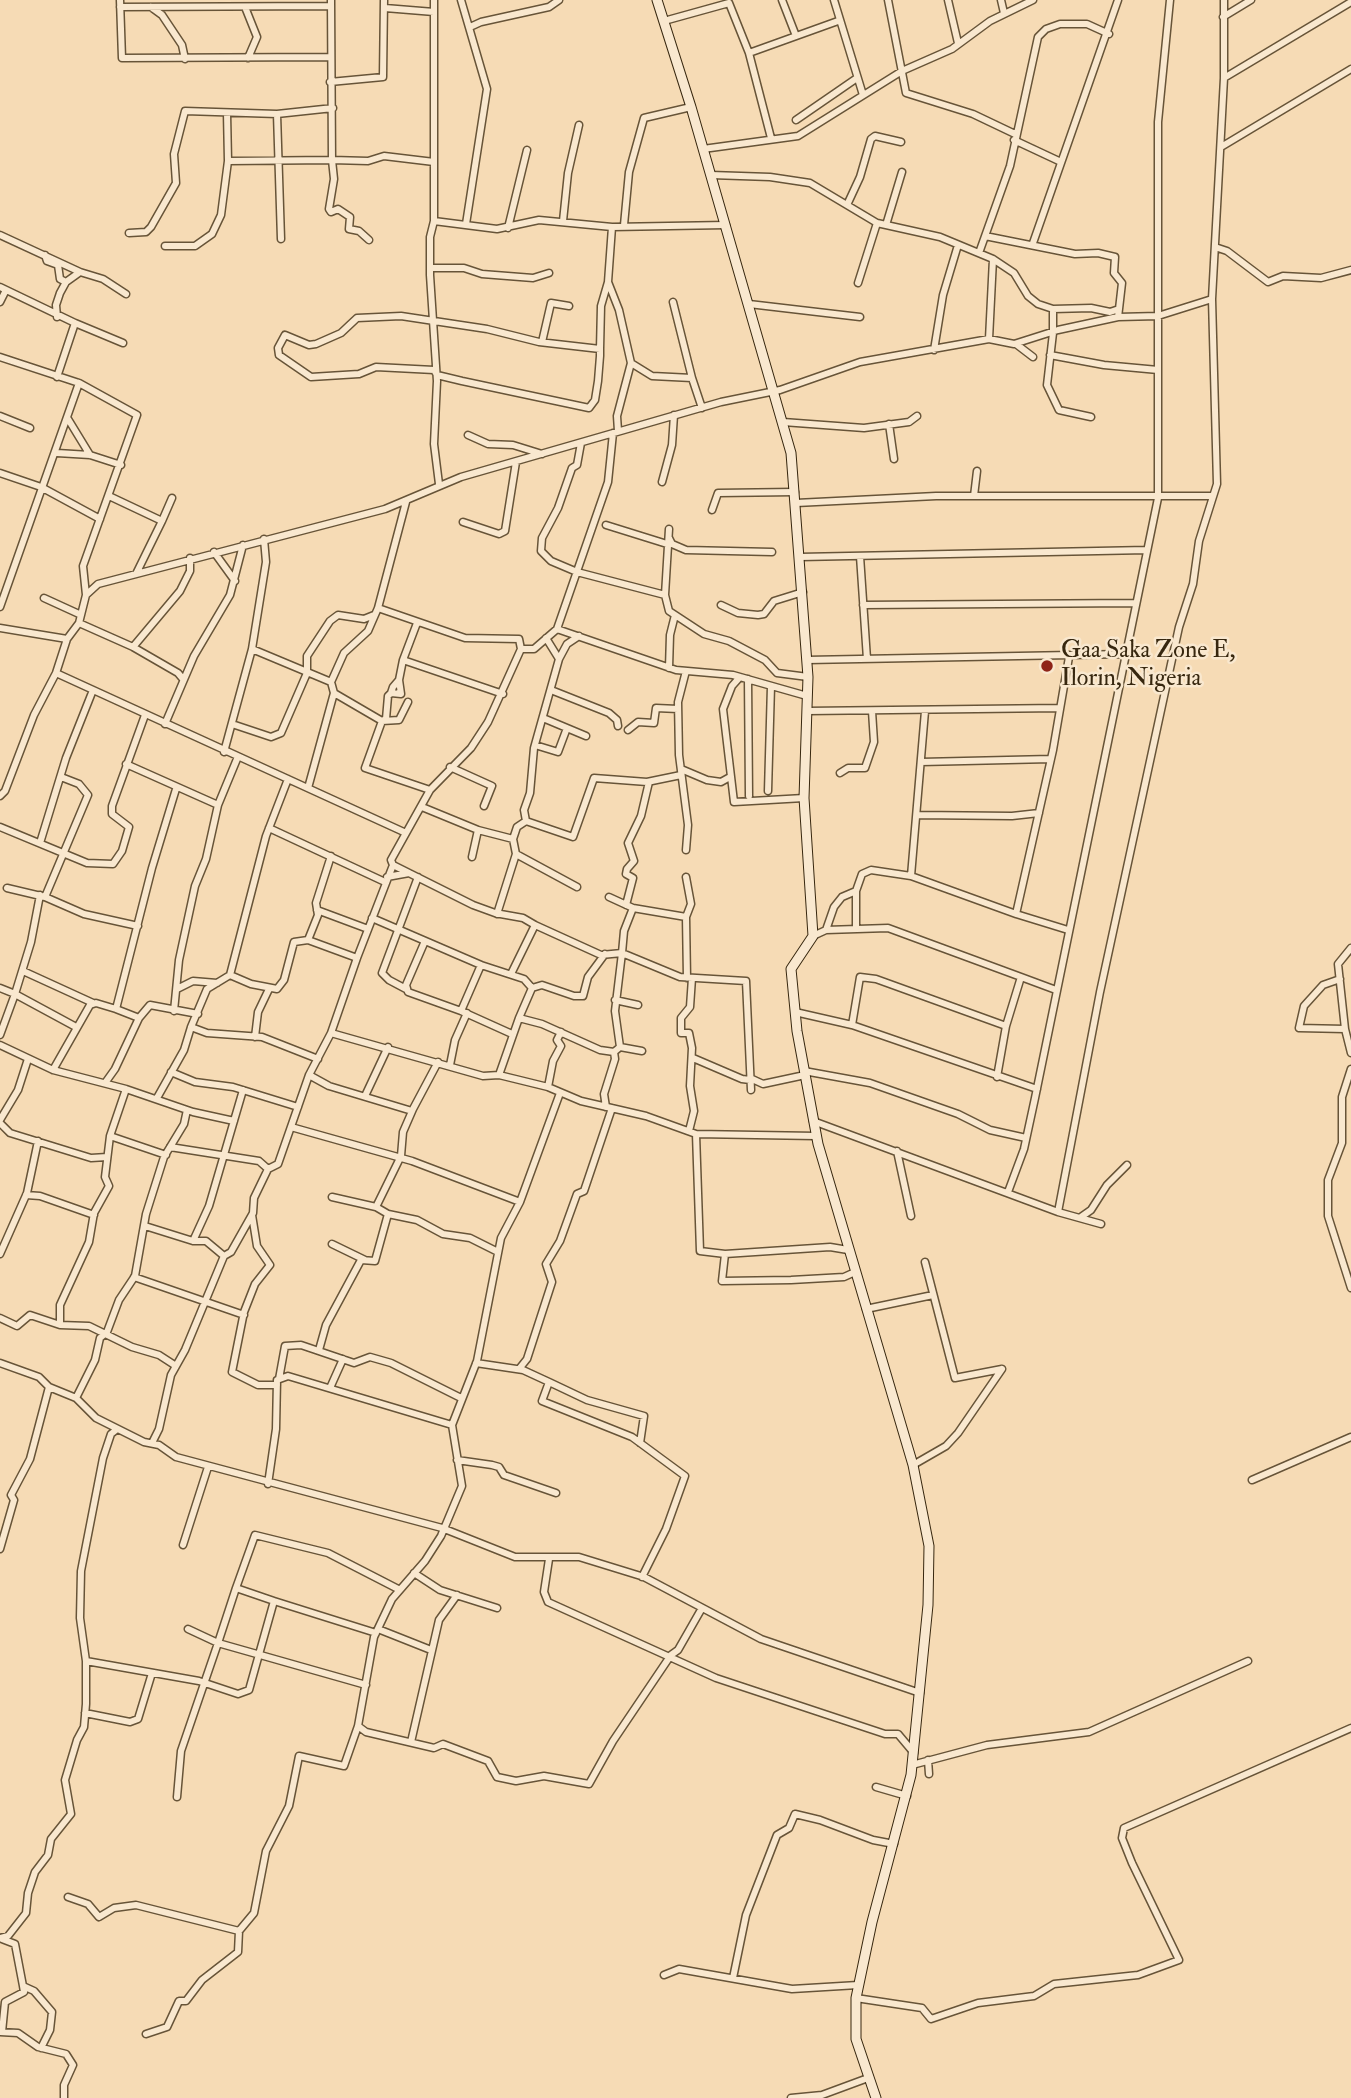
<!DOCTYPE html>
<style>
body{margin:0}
canvas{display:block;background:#f6dbb5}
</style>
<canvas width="1351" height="2098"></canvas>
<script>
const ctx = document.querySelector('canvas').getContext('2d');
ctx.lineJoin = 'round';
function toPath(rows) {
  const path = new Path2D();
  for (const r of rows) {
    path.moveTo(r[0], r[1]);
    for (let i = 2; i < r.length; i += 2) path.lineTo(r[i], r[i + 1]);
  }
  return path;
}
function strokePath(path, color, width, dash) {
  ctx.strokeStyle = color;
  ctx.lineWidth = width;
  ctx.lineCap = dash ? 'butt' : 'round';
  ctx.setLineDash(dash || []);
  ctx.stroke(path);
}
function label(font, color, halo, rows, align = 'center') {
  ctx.font = font + ' "IM FELL Double Pica",serif';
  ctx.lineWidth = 5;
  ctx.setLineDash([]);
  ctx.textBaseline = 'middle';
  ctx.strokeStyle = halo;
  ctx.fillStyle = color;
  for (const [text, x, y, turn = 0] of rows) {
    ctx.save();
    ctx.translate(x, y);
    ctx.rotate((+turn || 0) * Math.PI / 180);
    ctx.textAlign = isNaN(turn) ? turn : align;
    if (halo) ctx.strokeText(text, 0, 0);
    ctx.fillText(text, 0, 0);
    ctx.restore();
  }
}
const street = toPath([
 [120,0,122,58,330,57],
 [434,0,434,221],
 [461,0,487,89,466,224],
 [782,0,796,36],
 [834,0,863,95],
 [888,0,906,93,973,114,1015,134],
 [948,0,958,43],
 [1001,0,1004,13],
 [120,7,331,6],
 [151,7,162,15,182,45,185,59],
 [245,7,257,37,248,58],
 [385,8,434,12],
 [1223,17,1251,0],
 [664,21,729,3,749,53,771,138],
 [470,27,481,22,549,7,559,0],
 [749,53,838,21],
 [1224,78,1351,2],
 [330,82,383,77,384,0],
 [227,113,228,161],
 [277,114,281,239],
 [796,120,857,78],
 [1014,140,1061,162],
 [1221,147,1351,69],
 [703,149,798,136,902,71,952,49,990,21,1033,0],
 [711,175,770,177,810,183,877,223,940,237,993,259,1014,273,1028,296,1038,304,1053,309,1091,308,1110,312,1119,309,1118,317],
 [847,205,860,177,871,139,875,136,901,142],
 [563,221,568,173,579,125],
 [624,225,629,172,644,118,691,107],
 [886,225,902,172],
 [508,228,527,150],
 [129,233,146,232,151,227,176,183,174,154,185,111,277,114,333,108],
 [0,235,80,272],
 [985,236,1075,254,1098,253,1115,257,1114,273,1122,283,1119,309],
 [369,240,359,231,349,229,350,217,338,209,331,212,329,209,334,179,332,160,368,161,384,156,434,162],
 [1033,243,1118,0],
 [165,246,195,246,212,234,221,215,228,161,332,160,331,0],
 [1215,247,1227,251,1268,282,1283,276,1321,278,1351,270],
 [979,253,1010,166,1038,37,1046,29,1060,24,1087,24,1109,34],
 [45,255,47,261,58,265,60,279,66,282],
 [430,268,464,268,482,274,533,278,549,273],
 [858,283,877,223],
 [0,287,75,323,57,377],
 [0,302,6,290],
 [673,302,692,378],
 [749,304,860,317],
 [1053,309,1053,333,1047,385,1059,410,1091,417],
 [57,317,56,305,60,293,66,282,80,272,103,279,126,294],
 [75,323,123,343],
 [989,339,993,259],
 [542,342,551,303,569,306],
 [1016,344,1033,357],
 [600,349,539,342,487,329,401,316,357,318,341,333,316,344,309,345,285,335,278,348,279,355,311,377,359,374,376,367,434,370,437,375,462,381,589,408,595,400,598,381,600,356,600,349,601,306,608,282],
 [934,350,943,295,958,245],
 [1050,355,1104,365,1158,370],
 [0,357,79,383,0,607],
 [631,363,652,376,692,378,702,408],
 [79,383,137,415,83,566,86,595],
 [0,416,30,428],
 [68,419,90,455],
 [783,422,864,428,909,422,917,416],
 [889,424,894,459],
 [618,431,617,416,631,363,619,310,608,282,612,227,726,225],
 [468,435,488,444,513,445,542,454],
 [581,443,577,465,572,468,558,508,542,538,541,551,551,561,577,572,665,595],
 [57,453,90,455,121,465],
 [0,473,41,487,100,519],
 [662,482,672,445,674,415],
 [439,484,434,444,437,381,430,275,430,237,434,221,497,229,539,220,612,227],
 [109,496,162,521,136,574],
 [974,496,977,471],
 [796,503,936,496,1213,496],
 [712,510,718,493,795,492],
 [162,521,172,498],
 [463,522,499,534,505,531,516,462],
 [606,525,667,544],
 [669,529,665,595,669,611,704,634,729,641,765,660,777,673,808,677],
 [669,538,672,544,686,550,772,552],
 [214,552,235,581],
 [860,556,867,659],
 [800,557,1147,550],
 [44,598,79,614],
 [721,605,738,613,758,615,764,614,774,601,803,592],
 [863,605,1135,603],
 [378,608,406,502],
 [79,623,133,647,178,673,183,679],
 [417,623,403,660,503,694],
 [0,628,67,639],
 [557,629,676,670,733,675,807,696],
 [133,647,180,591,190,571,190,558],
 [252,649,331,682,344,653,368,631,378,608,465,638,519,639,521,649],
 [559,659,567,644,579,636],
 [807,660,1124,654],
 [669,668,670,635,675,615],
 [56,673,406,833],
 [740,677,732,686,723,709,734,802,804,798],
 [748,679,749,796],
 [399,680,401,694,391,693,393,687,399,680],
 [399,680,403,660],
 [331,682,334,693,382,721,365,768,430,790],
 [551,690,609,713,617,720,618,726],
 [391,693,388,696,386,719,382,721,399,720,408,702],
 [807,711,1060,708],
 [925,711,911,876,1016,914],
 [543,718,586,736],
 [165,724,194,656,230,595,243,545],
 [232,724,271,737,281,733,307,673,307,656,330,621,338,615,364,619,374,615],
 [628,730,638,722,654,723,656,708,678,709],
 [535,745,558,752,567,728],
 [224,752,252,649,266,562,264,539],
 [921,762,1051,759],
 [126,764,218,805],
 [450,767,492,786,484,806],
 [681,769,707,780,721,782,730,777],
 [840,773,848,768,865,768,874,742,872,711],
 [288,779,266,836,230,975,251,984,277,989,284,980,294,942,308,940],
 [308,788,334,693],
 [176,789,152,868,116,1009,139,1018,150,1005,198,1014],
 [768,791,771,686],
 [0,796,5,791,34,715,56,673,67,639,79,623,86,595,98,584,385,509,461,477,721,402,780,390,860,362,989,339,1014,344,1058,330,1118,317,1158,316,1212,299],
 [422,807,478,830,513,839,516,854],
 [917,815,1012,816,1039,813],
 [526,821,573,837,594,778,647,782,681,775],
 [0,827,87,863,113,864,122,851,129,827,112,814,112,806,145,715],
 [269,828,385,882],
 [513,839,517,827,526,821,524,810,530,793,534,748,559,659,546,638],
 [40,843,66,758,93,690],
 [686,850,688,825,679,755,678,702,686,671],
 [331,856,316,903,318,915,308,940,357,958,393,865],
 [472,857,478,830],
 [387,877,409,873],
 [7,888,45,897,88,795,79,784,61,777],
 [856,891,856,928],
 [45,897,84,914,138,926],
 [626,905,633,878,626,874,627,869,634,861,628,843,641,816,649,782],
 [633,908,686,917,687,978],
 [317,910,368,929],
 [497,914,516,854,577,887],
 [686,917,691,904,686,877],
 [372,918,481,965,524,979,532,988,519,1018],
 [535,925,523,918,495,913,473,905,393,865,391,860,430,790,471,748,488,722,521,649,534,649,557,629,608,482,613,433],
 [826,930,834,907,842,897,856,891,862,874,871,870,911,876],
 [1068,930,1016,914,1053,750,1069,657],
 [813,936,826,930,888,928,1021,977],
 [425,941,406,985,408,992,461,1011],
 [1351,948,1338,964,1345,1029,1351,1053],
 [481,965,461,1011,512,1034],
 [23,971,93,1003],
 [511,974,535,925,601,955,622,953,624,931,633,908,609,897],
 [1340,979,1323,985,1304,1006,1299,1028,1345,1029],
 [0,988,15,994,31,942,40,895],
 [532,988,542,985,574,996,583,996,588,977,605,954],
 [177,989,193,981,217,983],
 [406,989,389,980,382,973,418,877],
 [615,1000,638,1005],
 [174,1011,179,960,195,886,206,859,218,805,237,759],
 [795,1012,852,1025,1037,1089],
 [852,1025,860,977,876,979,1006,1026],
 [191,1027,207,989,230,975],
 [331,1033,357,958],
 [0,1035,15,994,76,1027],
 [255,1037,258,1012,269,989],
 [0,1045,53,1070,126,1089,193,1112,234,1121],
 [620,1047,642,1051],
 [693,1058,742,1079,750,1080],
 [438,1062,413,1109,403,1132,401,1156,376,1207,388,1214,417,1220,443,1234,470,1238,498,1252],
 [450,1065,455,1040,467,1013],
 [1351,1069,1342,1097,1342,1143,1328,1180,1328,1216,1351,1288],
 [53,1070,90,1005,96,1003,116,1009],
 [804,1071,870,1083,958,1114,990,1130,1026,1138],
 [171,1072,195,1082,233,1087,298,1107],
 [309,1075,329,1086,412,1111],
 [499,1075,519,1018,542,1024,600,1050,614,1052,620,1047,615,1011,622,953,680,977,746,981,751,1090],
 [997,1077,1006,1026,1021,977,1056,990],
 [750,1078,763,1084,805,1075],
 [105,1083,115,1069,139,1018],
 [548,1087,553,1061,561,1046,557,1040,561,1032],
 [365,1096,388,1047],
 [157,1098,184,1050,191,1027,207,1033,262,1037,318,1059],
 [606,1107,604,1094,615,1059,614,1052],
 [0,1120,18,1090,28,1059],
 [813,1121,1058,1212,1101,1224],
 [0,1123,10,1133,91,1158,107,1157],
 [291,1127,412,1161,520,1202],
 [689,1131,694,1111,690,1086,692,1048,689,1033,681,1033,681,1018,690,1007,692,978],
 [696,1134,700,1251,725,1254,830,1247,848,1250],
 [110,1136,166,1155],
 [170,1147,259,1161,268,1169],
 [897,1151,911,1216],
 [1008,1192,1024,1149,1035,1098,1158,498,1158,122,1170,0],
 [26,1195,40,1196,94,1215],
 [332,1197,376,1207],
 [1058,1212,1100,992,1179,627,1193,584,1199,541,1217,484,1212,299,1224,78,1224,0],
 [252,1215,257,1246,270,1265,255,1284,244,1312,232,1372,258,1385,277,1385],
 [1081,1217,1091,1210,1107,1185,1127,1165],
 [145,1226,193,1241,206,1241,224,1256],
 [193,1241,209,1206,243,1090],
 [332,1244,365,1260],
 [0,1254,27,1193,38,1141],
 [725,1254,722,1281,791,1280,844,1277,855,1272],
 [925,1262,955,1378,1002,1369],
 [134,1277,244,1315],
 [866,1309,933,1295],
 [0,1318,17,1326,30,1315,60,1325,89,1326,132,1347,159,1355,176,1366],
 [60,1325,60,1305,89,1242,94,1213,109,1186,105,1177,110,1136,126,1089],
 [319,1350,326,1325,361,1260,375,1261,388,1214],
 [0,1363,39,1377,49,1387,76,1398,96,1418,144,1442,159,1445,176,1457,442,1528,515,1557,579,1557,644,1577,761,1639,920,1693],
 [476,1363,523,1370,549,1382,542,1401,632,1437,685,1476,666,1529,642,1577],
 [519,1369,527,1359,552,1282,546,1264,560,1241,577,1194,584,1191,612,1108],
 [279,1379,285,1346,301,1345,354,1363,370,1357,391,1363,461,1398],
 [549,1382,587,1400,644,1416,640,1443],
 [330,1388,343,1359],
 [76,1398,95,1360,100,1338,107,1332,119,1300,135,1276,146,1214,164,1157,184,1124,187,1110],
 [152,1443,159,1429,171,1375,185,1350,224,1256,231,1252,253,1213,254,1198,268,1169,278,1164,309,1075,331,1033,483,1076,499,1075,548,1087,581,1101,646,1116,696,1134,816,1136],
 [457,1460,492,1465,499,1467,504,1475,556,1493],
 [913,1465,946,1446,958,1433,1002,1369],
 [1252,1480,1351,1437],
 [268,1484,276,1429,277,1380,288,1376,452,1425],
 [183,1545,208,1467],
 [0,1549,14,1500,11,1495,30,1459,49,1387],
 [549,1559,544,1592,548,1602,716,1678,885,1734,898,1734,914,1753],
 [414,1573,440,1590,497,1608],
 [274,1601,376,1633],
 [188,1629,218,1643,236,1588],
 [378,1629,431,1650],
 [86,1661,199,1681,238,1694,249,1690,274,1601,236,1588,255,1535,328,1553,400,1590],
 [85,1713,130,1722,138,1719,152,1673],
 [358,1726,366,1732,434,1748,443,1744,488,1761,497,1777,516,1781,544,1776,589,1784,613,1741,671,1655,678,1650,702,1608],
 [411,1742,439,1620,457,1595],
 [928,1760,929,1774],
 [912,1765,987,1745,1089,1732,1248,1661],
 [876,1787,907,1796],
 [177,1797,181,1751,218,1643,366,1685],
 [68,1897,88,1904,99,1917,114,1908,136,1905,239,1931],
 [0,1938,8,1936,26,1913,28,1893,35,1872,48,1855,51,1839,71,1814,65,1780,77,1740,84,1727,86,1704,86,1661,80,1618,81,1571,103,1458,111,1434,116,1430],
 [2,1939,15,1944,23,1986,34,1991,52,2012,50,2030,41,2048],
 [664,1975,679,1969,792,1989,858,1985],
 [733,1978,746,1915,777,1835,789,1828,795,1814,820,1820,873,1840,894,1844],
 [856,1998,922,2008,931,2019,978,2003,1034,1996,1054,1984,1138,1975,1179,1960,1132,1863,1122,1838,1124,1828,1351,1728],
 [0,2032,18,2033,38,2047,66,2054,73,2065,64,2085,64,2098],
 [2,2032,5,2002,24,1992,23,1986],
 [146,2034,167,2027,179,2001,186,2001,202,1980,238,1952,239,1931,254,1913,266,1851,289,1806,299,1756,344,1766,358,1726,374,1637,392,1599,425,1561,441,1536,462,1486,452,1425,477,1361,501,1238,520,1202,560,1093],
 [791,2098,822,2095,868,2078]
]);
const secondary = toPath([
 [657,0,691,107,791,453,808,677,804,798,813,936,791,969,797,1031,818,1144,913,1465,929,1546,928,1605,911,1775,872,1922,856,1998,856,2039,876,2098]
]);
strokePath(street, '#675438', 9);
strokePath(secondary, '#37270f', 11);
strokePath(street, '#f9e8cf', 6);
strokePath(secondary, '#f9e8cf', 9);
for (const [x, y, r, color] of [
 [1047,666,7,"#8f2418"]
]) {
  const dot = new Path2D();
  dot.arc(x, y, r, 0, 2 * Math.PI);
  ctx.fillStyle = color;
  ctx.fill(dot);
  strokePath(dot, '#f9e8cf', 2.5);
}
label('24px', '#37270f', '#f9e8cf', [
 ["Gaa Saka Zone E,",1061,652],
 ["Ilorin, Nigeria",1061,680]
], 'left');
</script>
